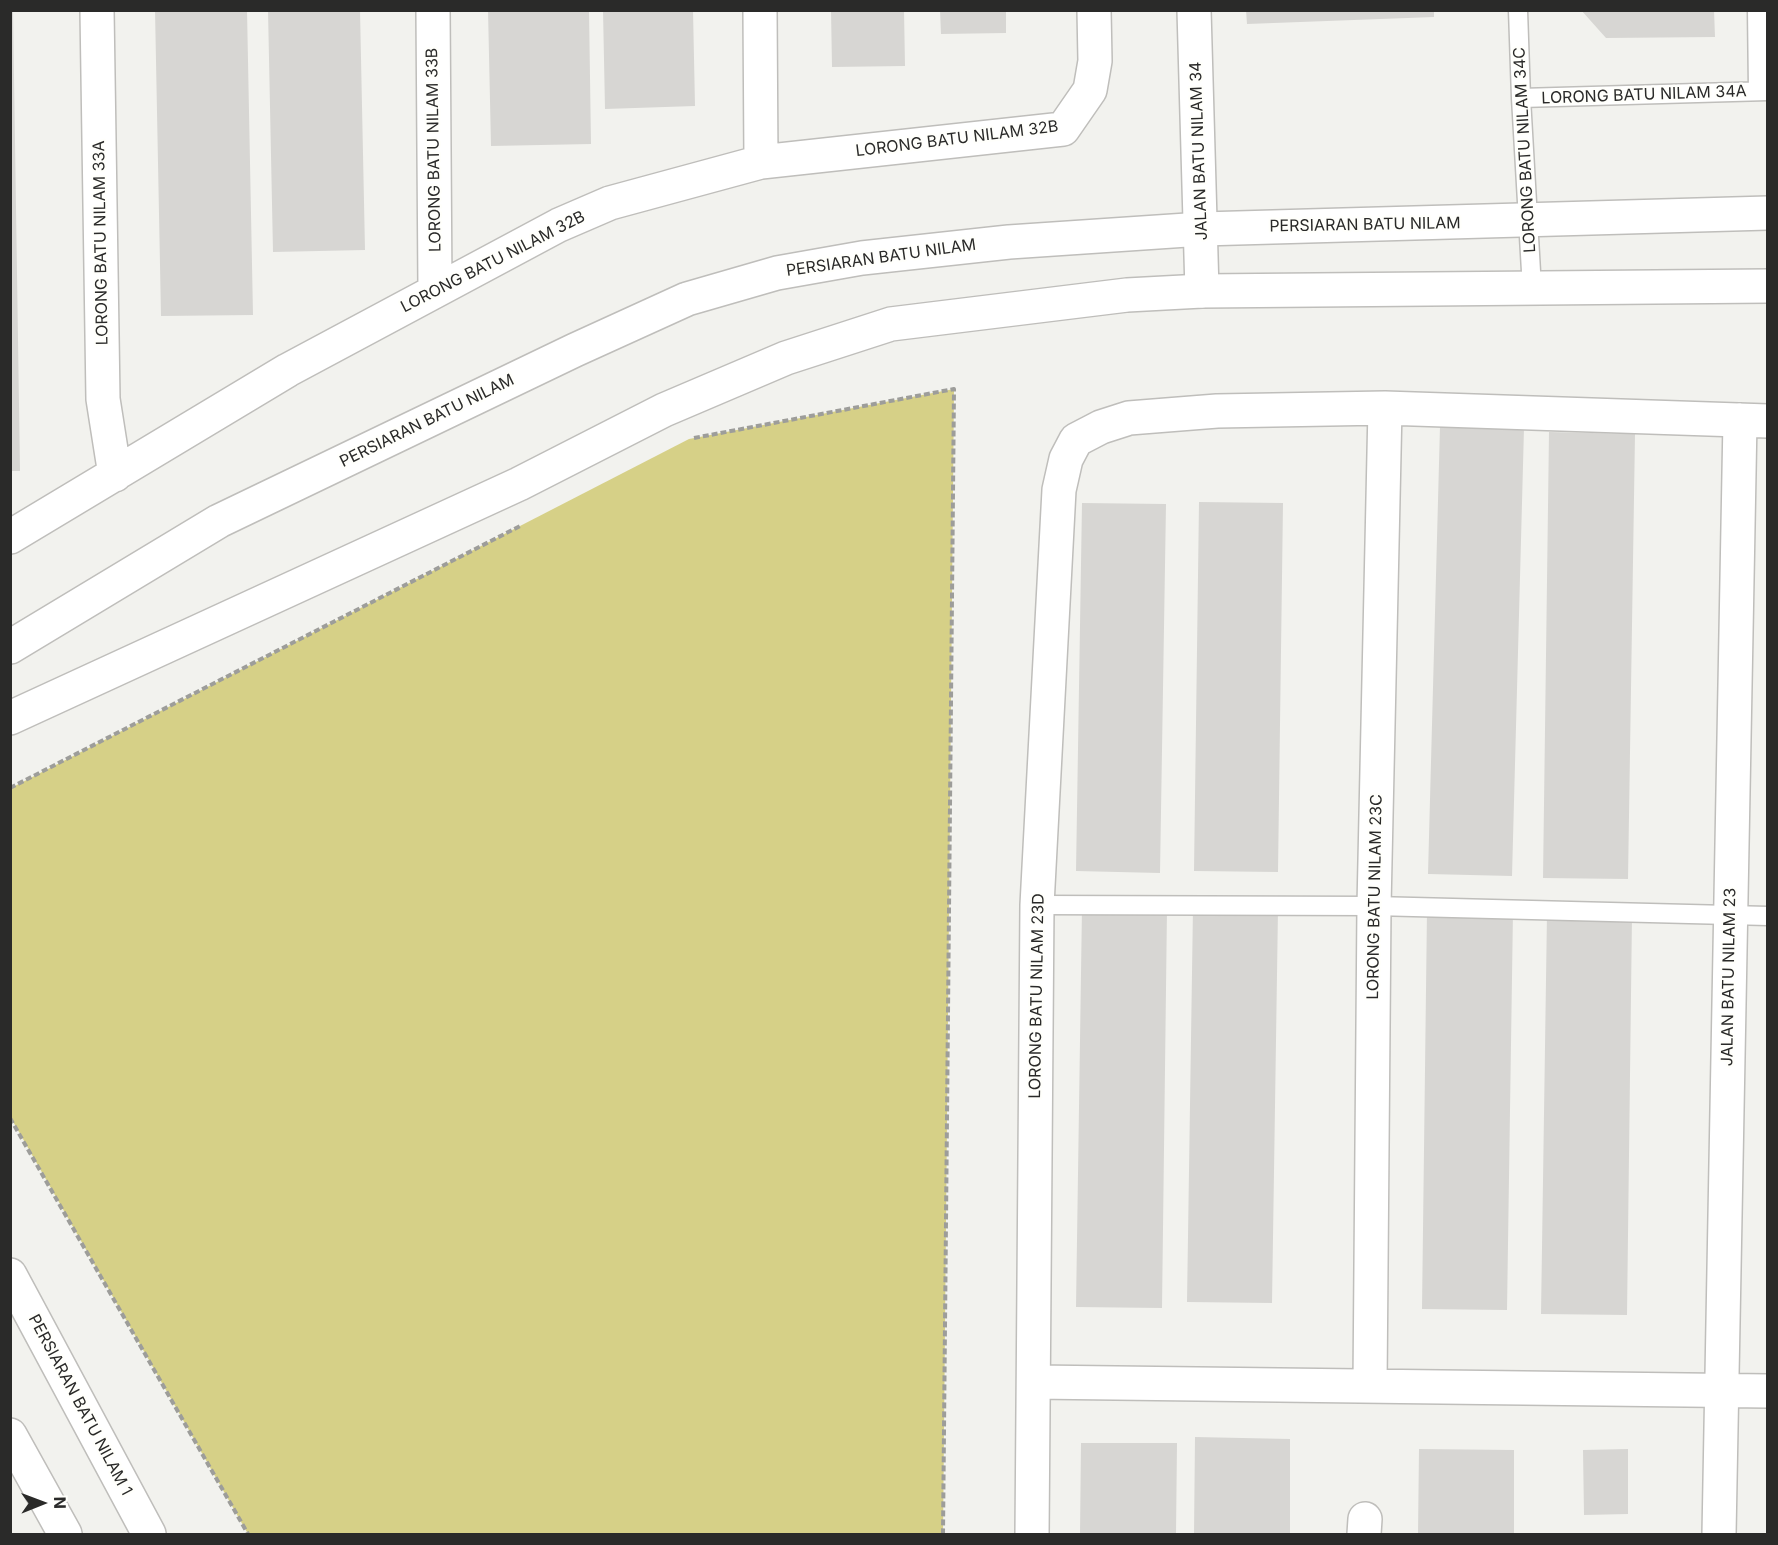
<!DOCTYPE html>
<style>
body{margin:0}
#map{position:relative;width:1778px;height:1545px;overflow:hidden;background:#f2f2ee;font-family:Inter,sans-serif}
canvas{display:block}
.frame{position:absolute;inset:0;border:12px solid #2a2a29;pointer-events:none}
.north{position:absolute;left:12px;top:1473px;width:60px;height:60px;-webkit-text-stroke:4px #fffffb;paint-order:stroke;rotate:89deg;font-size:16px;font-weight:700;line-height:24px;text-align:center;color:#2a2a29}
.north::after{content:'';display:block;margin:auto;width:21px;height:27px;background:#2a2a29;clip-path:polygon(50% 0,100% 100%,50% 72%,0 100%)}
</style>
<div id="map">
<canvas width="1778" height="1545"></canvas>
<div class="frame"></div>
<div class="north">N</div>
</div>
<script>
const ctx = document.querySelector('canvas').getContext('2d');
ctx.lineJoin = 'round';
function fillPath(path, color) {
  ctx.fillStyle = color;
  ctx.fill(path, 'evenodd');
}
function toPath(rows) {
  const path = new Path2D();
  for (const r of rows) {
    path.moveTo(r[0], r[1]);
    for (let i = 2; i < r.length; i += 2) path.lineTo(r[i], r[i + 1]);
  }
  return path;
}
function strokePath(path, color, width, dash) {
  ctx.strokeStyle = color;
  ctx.lineWidth = width;
  ctx.lineCap = dash ? 'butt' : 'round';
  ctx.setLineDash(dash || []);
  ctx.stroke(path);
}
function label(font, color, halo, rows, align = 'center') {
  ctx.font = font + ' Inter,sans-serif';
  ctx.lineWidth = 4.5;
  ctx.setLineDash([]);
  ctx.textBaseline = 'middle';
  ctx.strokeStyle = halo;
  ctx.fillStyle = color;
  for (const [text, x, y, turn = 0] of rows) {
    ctx.save();
    ctx.translate(x, y);
    ctx.rotate((+turn || 0) * Math.PI / 180);
    ctx.textAlign = isNaN(turn) ? turn : align;
    if (halo) ctx.strokeText(text, 0, 0);
    ctx.fillText(text, 0, 0);
    ctx.restore();
  }
}
fillPath(toPath([
 [954,389,943,1534,248,1534,11,1118,11,788,689,439]
]), '#d6d087');
fillPath(toPath([
 [10,10,13,10,20,471,10,471],
 [155,10,247,10,253,315,161,316],
 [268,10,360,10,365,250,273,252],
 [488,10,589,10,591,144,491,146],
 [603,10,693,10,695,106,605,109],
 [831,10,904,10,905,66,832,67],
 [940,10,1006,10,1006,33,941,34],
 [1246,10,1434,10,1434,17,1247,24],
 [1581,10,1714,10,1715,37,1606,38],
 [1440,426,1524,428,1512,876,1428,874],
 [1549,432,1635,434,1628,879,1543,878],
 [1199,502,1283,503,1278,872,1194,871],
 [1082,503,1166,504,1160,873,1076,871],
 [1082,907,1167,909,1162,1308,1076,1307],
 [1193,907,1278,909,1272,1303,1187,1302],
 [1427,910,1513,911,1507,1310,1422,1309],
 [1547,913,1632,915,1627,1315,1541,1314],
 [1195,1437,1290,1439,1290,1534,1194,1534],
 [1081,1443,1177,1443,1176,1534,1080,1534],
 [1419,1449,1514,1450,1514,1534,1418,1534],
 [1628,1449,1628,1514,1584,1515,1583,1450]
]), '#d7d6d3');
const service = toPath([
 [1518,10,1521,98,1532,289],
 [1757,10,1758,91],
 [1521,98,1768,91],
 [1037,905,1374,906,1768,916]
]);
const minor = toPath([
 [97,10,103,399,115,475],
 [433,10,435,290],
 [760,10,761,162],
 [10,537,288,370,559,225,610,203,761,162,1063,129,1090,90,1095,61,1094,10],
 [1034,1382,1768,1391],
 [1370,1386,1374,906,1385,408],
 [1032,1534,1037,905,1059,490,1066,459,1076,440,1101,427,1129,418,1217,411,1385,408,1768,421],
 [1364,1534,1365,1519],
 [1719,1534,1740,420]
]);
const tertiary = toPath([
 [1194,10,1202,291]
]);
const secondary = toPath([
 [10,647,219,521,575,350,687,299,777,273,862,258,1009,242,1202,229,1768,213],
 [10,718,519,484,664,410,786,358,891,324,1127,295,1202,291,1768,286]
]);
const primary = toPath([
 [10,1275,149,1534],
 [10,1435,65,1534]
]);
strokePath(service, '#bfbebb', 21);
strokePath(minor, '#bfbebb', 36);
strokePath(tertiary, '#bfbebb', 36);
strokePath(secondary, '#bfbebb', 36);
strokePath(primary, '#bfbebb', 36);
strokePath(toPath([
 [694,438,954,389,943,1534],
 [10,788,522,525],
 [10,1118,248,1534]
]), '#9d9d9a', 4, [6, 3]);
strokePath(service, '#fff', 18);
strokePath(minor, '#fff', 33);
strokePath(tertiary, '#fff', 33);
strokePath(secondary, '#fff', 33);
strokePath(primary, '#fff', 33);
label('16px', '#2a2a29', '#fffffb', [
 ["LORONG BATU NILAM 34A",1644,95,-2],
 ["LORONG BATU NILAM 32B",957,139,-7],
 ["LORONG BATU NILAM 33B",434,150,-91],
 ["LORONG BATU NILAM 34C",1525,150,-93],
 ["JALAN BATU NILAM 34",1199,151,-92],
 ["PERSIARAN BATU NILAM",1365,225,-1],
 ["LORONG BATU NILAM 33A",101,243,-91],
 ["PERSIARAN BATU NILAM",881,258,-8],
 ["LORONG BATU NILAM 32B",493,262,-27],
 ["PERSIARAN BATU NILAM",427,421,-26],
 ["LORONG BATU NILAM 23C",1375,897,-89],
 ["JALAN BATU NILAM 23",1729,977,-89],
 ["LORONG BATU NILAM 23D",1037,996,-89],
 ["PERSIARAN BATU NILAM 1",80,1405,62]
]);
</script>
